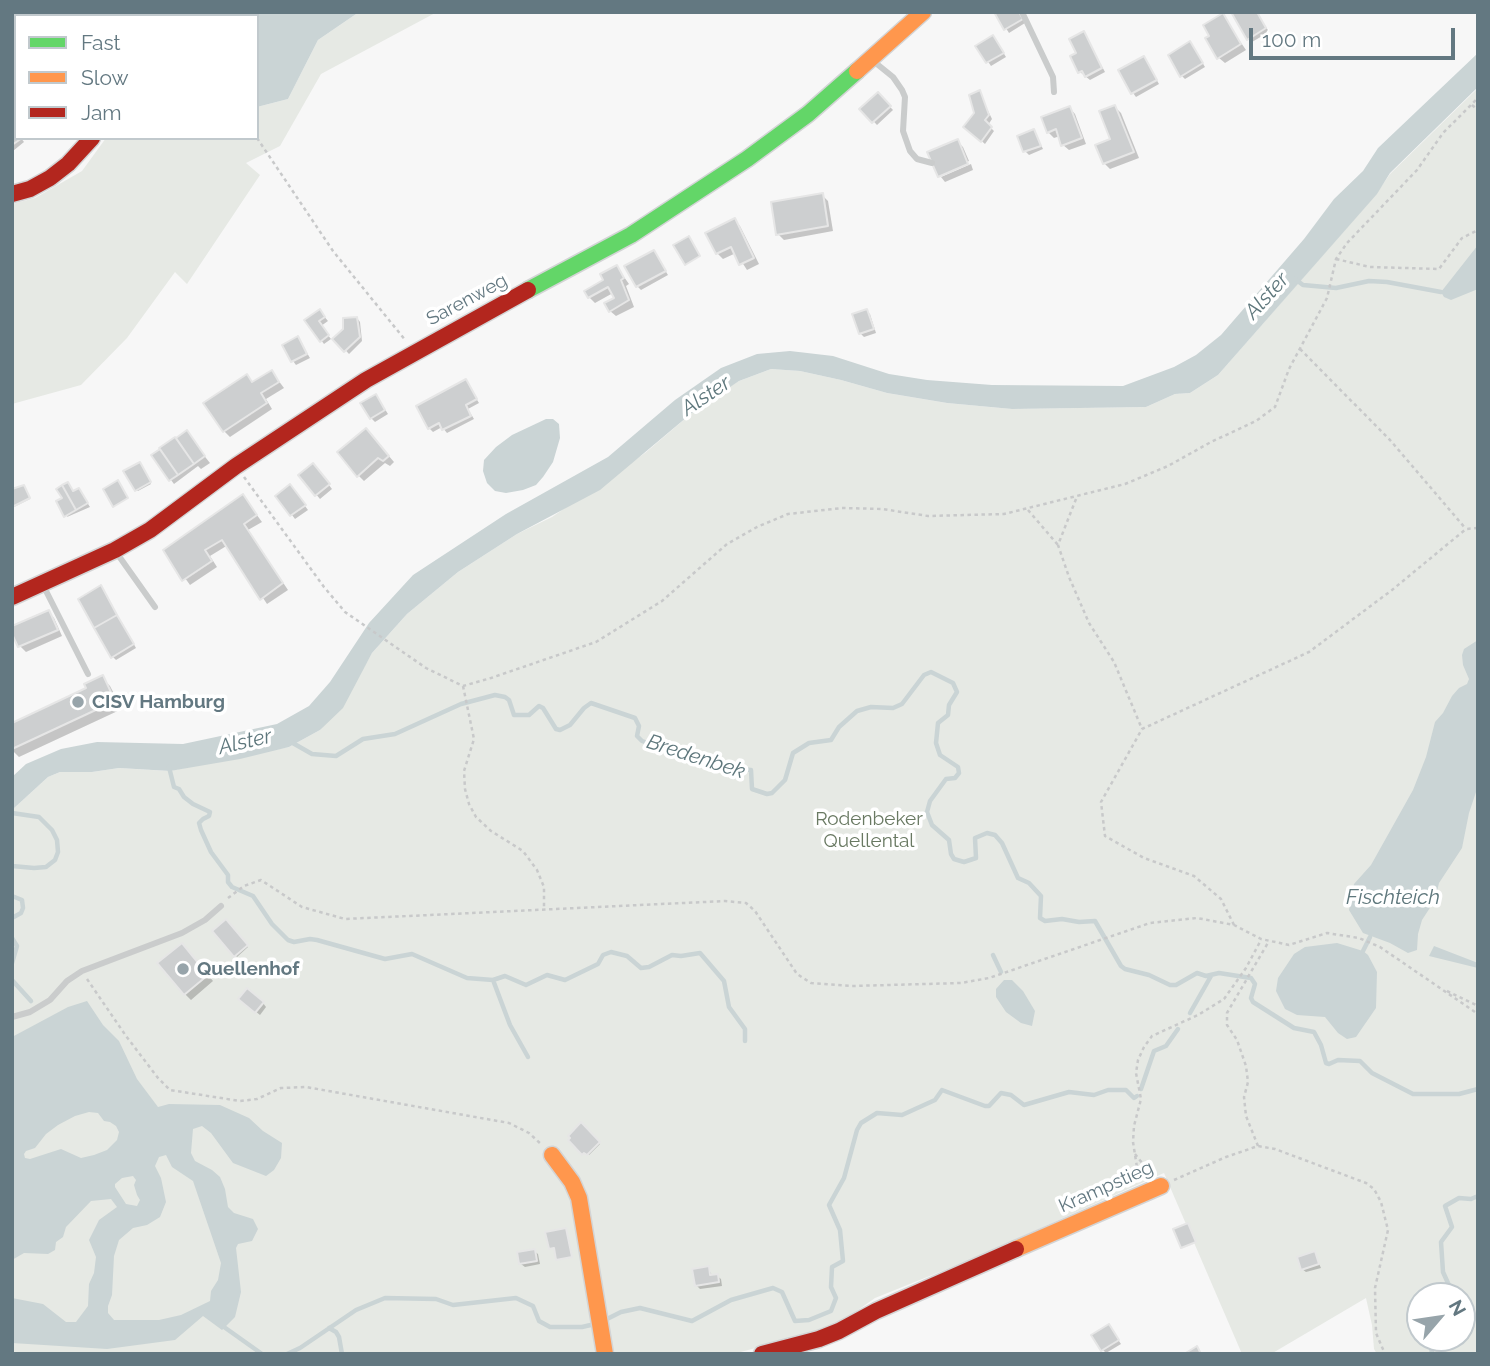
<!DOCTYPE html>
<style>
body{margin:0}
#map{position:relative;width:1490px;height:1366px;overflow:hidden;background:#f7f7f7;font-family:Raleway,sans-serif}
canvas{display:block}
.frame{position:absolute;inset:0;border:14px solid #637881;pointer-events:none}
.legend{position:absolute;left:14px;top:14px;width:245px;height:126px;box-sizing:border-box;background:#fff;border:2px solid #c1c9cd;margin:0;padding:9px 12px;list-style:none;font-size:21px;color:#637881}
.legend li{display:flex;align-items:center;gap:14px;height:35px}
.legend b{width:35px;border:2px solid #c1c9cd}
.north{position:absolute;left:1406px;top:1282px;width:70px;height:70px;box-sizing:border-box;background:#fff;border:2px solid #c1c9cd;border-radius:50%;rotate:61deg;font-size:19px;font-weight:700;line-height:28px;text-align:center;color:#637881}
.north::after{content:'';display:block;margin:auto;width:24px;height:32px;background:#97a4aa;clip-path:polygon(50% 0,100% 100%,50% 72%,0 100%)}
.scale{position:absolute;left:1249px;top:28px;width:206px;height:32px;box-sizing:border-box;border:4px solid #637881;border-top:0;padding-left:9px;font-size:21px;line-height:24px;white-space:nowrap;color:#637881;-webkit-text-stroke:5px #fff;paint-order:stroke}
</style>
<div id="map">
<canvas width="1490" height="1366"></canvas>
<div class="frame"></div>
<ul class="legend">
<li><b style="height:9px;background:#63d668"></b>Fast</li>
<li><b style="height:9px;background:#ff974d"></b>Slow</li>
<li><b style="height:9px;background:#b3261e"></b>Jam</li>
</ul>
<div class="north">N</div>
<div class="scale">100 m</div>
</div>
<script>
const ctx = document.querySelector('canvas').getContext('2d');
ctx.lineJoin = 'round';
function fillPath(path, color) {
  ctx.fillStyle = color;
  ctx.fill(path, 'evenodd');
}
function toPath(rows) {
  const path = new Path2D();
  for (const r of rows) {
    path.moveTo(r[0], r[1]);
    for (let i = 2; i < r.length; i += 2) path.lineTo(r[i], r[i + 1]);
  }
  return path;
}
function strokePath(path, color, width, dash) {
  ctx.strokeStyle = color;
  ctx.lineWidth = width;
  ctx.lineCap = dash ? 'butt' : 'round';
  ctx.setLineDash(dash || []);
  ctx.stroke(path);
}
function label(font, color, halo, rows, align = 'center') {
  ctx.font = font + ' Raleway,sans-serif';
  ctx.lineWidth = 7;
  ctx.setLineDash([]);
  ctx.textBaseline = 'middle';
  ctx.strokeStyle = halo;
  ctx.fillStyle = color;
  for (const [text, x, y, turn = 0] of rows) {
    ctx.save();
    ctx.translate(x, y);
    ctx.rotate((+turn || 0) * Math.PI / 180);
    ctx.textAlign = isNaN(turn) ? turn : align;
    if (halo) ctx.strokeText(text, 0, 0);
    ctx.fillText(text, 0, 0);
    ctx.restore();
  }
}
fillPath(toPath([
 [359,12,437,12,321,74,280,146,246,163,260,175,187,284,175,272,127,338,81,385,12,404,12,204,35,198,82,171,106,138,257,138,257,107,288,99,318,40],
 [1478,88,1478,1354,1377,1354,1374,1349,1372,1325,1366,1298,1271,1354,1242,1354,1164,1173,967,1261,875,1298,827,1332,805,1335,733,1354,12,1354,12,810,48,777,60,772,92,772,119,768,169,771,289,747,320,730,357,679,372,653,407,614,458,572,517,534,552,517,645,453,693,412,719,393,739,381,771,369,800,371,841,380,887,393,947,403,1012,409,1146,407,1175,394,1190,393,1218,375,1376,194,1390,174],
 [1420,1296,1462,1296,1462,1338,1420,1338]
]), '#e6e9e4');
fillPath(toPath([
 [201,12,359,12,318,40,288,99,257,107,257,16,201,16],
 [1478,53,1478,87,1390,173,1377,194,1218,375,1190,393,1175,394,1146,407,1012,409,947,403,887,393,841,380,800,371,771,369,739,381,693,412,600,490,517,534,458,572,407,614,372,653,343,708,320,730,289,747,240,759,170,771,119,768,92,772,60,772,48,777,12,810,12,777,26,764,61,749,97,742,183,744,277,724,309,706,330,682,369,623,413,575,506,514,608,457,675,400,721,368,757,354,790,351,833,356,889,374,927,380,992,385,1123,386,1174,367,1196,355,1221,335,1304,239,1334,199,1363,171,1378,148],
 [1478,245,1478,289,1451,300,1444,297,1441,292],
 [546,419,553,419,559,424,560,438,553,462,543,477,536,485,523,490,506,493,495,491,487,483,483,471,484,460,496,447,512,435],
 [1478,640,1478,786,1469,813,1462,848,1439,883,1435,900,1422,920,1418,934,1417,950,1408,953,1390,943,1363,933,1349,910,1352,894,1354,884,1371,865,1413,790,1426,757,1435,722,1443,713,1452,696,1459,688,1467,684,1469,679,1463,665,1462,655,1464,649],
 [1337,943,1363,951,1368,955,1377,972,1376,1008,1356,1037,1347,1039,1338,1033,1325,1017,1297,1015,1285,1009,1276,991,1278,978,1294,954,1305,947],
 [1434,946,1478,963,1478,968,1429,956],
 [1004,980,1012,980,1023,991,1035,1011,1032,1026,1021,1023,1006,1012,996,997,996,989],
 [87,1001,103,1025,119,1041,137,1079,158,1107,169,1104,220,1105,249,1118,263,1131,282,1143,281,1158,274,1170,266,1176,233,1163,211,1133,202,1126,193,1129,191,1153,195,1161,212,1170,220,1177,225,1189,228,1207,234,1213,253,1219,258,1229,252,1241,238,1244,236,1248,241,1292,235,1317,222,1330,203,1316,175,1340,107,1349,12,1343,12,1298,43,1304,66,1322,76,1322,88,1306,89,1284,94,1273,96,1257,89,1240,99,1220,117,1207,111,1199,91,1201,66,1227,63,1237,56,1242,55,1250,48,1254,24,1253,12,1260,12,1037,68,1007],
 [89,1112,98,1113,104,1121,110,1122,116,1126,119,1132,117,1140,107,1150,94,1155,81,1158,61,1149,30,1159,25,1158,24,1154,26,1151,35,1148,46,1134,58,1125,75,1116],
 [166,1155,172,1167,193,1181,221,1263,218,1280,211,1291,210,1301,181,1315,159,1320,114,1320,108,1313,108,1306,112,1295,114,1256,119,1240,133,1228,147,1225,160,1217,166,1202,161,1178,155,1166,159,1157],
 [133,1176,136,1180,134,1185,137,1195,140,1200,137,1206,126,1204,115,1187,115,1184,122,1178]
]), '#cad4d5');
fillPath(toPath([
 [996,12,1018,12,1025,23,1009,33],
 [1257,12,1269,32,1252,42,1248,38],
 [1223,16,1246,50,1225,63,1219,58,1212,36],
 [1084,33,1105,72,1090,80,1080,72,1078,54],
 [996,41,1006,57,991,66,978,47],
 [1193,47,1205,67,1185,79,1182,76],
 [1144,58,1159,84,1136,97,1133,93],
 [979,92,992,119,988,125,994,131,985,144,969,130,976,113],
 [878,94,893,110,877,125,862,109],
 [1115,107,1121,113,1139,158,1110,169,1104,163,1112,140],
 [1070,108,1075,114,1086,144,1069,150,1063,145,1060,136,1054,138,1048,132],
 [12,126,16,138,21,138,24,142,13,151],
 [1034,131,1043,149,1029,155,1025,151],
 [957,141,963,147,969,161,939,174],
 [971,164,973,170,945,182,941,177],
 [822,195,828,201,833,231,784,240,778,234],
 [734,220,740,226,759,264,747,270,736,253,723,259,717,253],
 [654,252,668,275,641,290,637,286],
 [617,267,629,284,626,286,634,307,616,316,610,311,616,299,613,293,595,303,589,297],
 [866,311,870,314,876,333,864,337,860,333],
 [323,315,328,321,321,326,331,339,324,344,306,320],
 [357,318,360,322,362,341,349,354,335,339],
 [298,338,310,358,296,365,293,361],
 [272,372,284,388,266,399,272,409,230,437,224,431,247,377,254,384],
 [466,382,479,403,468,409,474,419,447,433,442,427,433,432,429,428],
 [379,400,388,414,375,422,371,418],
 [186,433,210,463,201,469,198,466,174,484,153,456],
 [372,436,394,462,390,466,385,463,364,481,358,475],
 [141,466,151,484,138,491,136,490],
 [316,468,332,489,320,499,300,475],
 [25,488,30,499,12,508,12,491],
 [79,490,90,507,67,517,74,493],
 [293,490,308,510,295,519,278,496],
 [248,503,262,522,248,530,288,590,267,604,228,545,210,556,217,567,190,585,165,550],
 [104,591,136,648,116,660,112,656],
 [48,612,54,618,62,636,26,652,20,646],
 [102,678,110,686,122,709,19,757,12,750,12,725,88,688],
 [226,922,248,947,237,957,215,931],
 [188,951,213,981,191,1000,185,994],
 [244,1002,263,1003,266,1007,260,1015],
 [581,1125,600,1144,589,1155,586,1152,584,1154,571,1140],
 [534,1251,538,1254,540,1264,525,1267,521,1264],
 [1314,1253,1321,1268,1306,1272,1302,1269],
 [708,1268,713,1277,717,1276,721,1279,722,1286,700,1289,696,1285],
 [1109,1326,1121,1344,1106,1353,1102,1349]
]), '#0003');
strokePath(toPath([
 [1295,279,1303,285,1336,288,1369,281,1387,282,1441,292],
 [291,742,312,754,336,756,363,739,395,734,461,704,495,695,505,697,509,700,514,715,529,715,539,706,543,708,556,729,560,730,570,725,584,708,591,703,635,718,639,726,637,736,642,741,679,754,703,755,716,767,751,770,752,789,767,794,772,793,785,780,793,753,809,743,831,740,839,727,857,711,871,707,893,708,902,704,924,675,931,672,953,683,957,692,949,705,948,715,938,723,936,743,940,755,958,767,959,773,955,778,946,779,930,801,927,812,932,825,949,840,951,854,954,859,964,862,976,858,975,838,987,833,995,835,1002,843,1018,878,1029,883,1041,896,1040,918,1045,921,1062,919,1079,922,1095,921,1121,966,1125,969,1149,975,1170,985,1176,985,1197,973,1206,976,1219,973,1251,978,1255,984,1251,998,1253,1002,1294,1028,1314,1032,1321,1045,1326,1063,1329,1064,1338,1060,1360,1061,1372,1073,1413,1094,1459,1094,1478,1089],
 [169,767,174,787,179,789,184,797,193,804,210,812,209,816,203,819,199,823,201,830,211,852,228,875,228,882,232,887,253,896,272,924,288,940,294,942,310,939,317,940,385,959,412,954,467,978,493,980,505,976,526,985,547,975,565,980,598,964,603,955,611,952,627,956,641,968,649,967,672,955,681,956,700,953,724,981,729,1007,745,1029,745,1041],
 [12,813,39,817,52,830,57,840,58,852,55,860,46,867,34,868,12,866],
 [12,896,22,900,23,908,21,913,12,918],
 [12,938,17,946,12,963],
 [1363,951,1370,937],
 [993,955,1001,972],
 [12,980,31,1001],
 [493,980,510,1025,528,1057],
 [1190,1013,1211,976],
 [1141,1089,1154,1051,1166,1046,1178,1029],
 [1450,1296,1452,1292,1443,1272,1441,1242,1452,1227,1445,1206,1459,1198,1471,1199,1478,1196],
 [603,1321,621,1312,640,1308,692,1321,731,1300,773,1288,782,1292,795,1321,809,1320,831,1311,836,1298,831,1287,832,1267,843,1261,840,1230,829,1205,844,1178,857,1130,861,1123,877,1113,902,1115,935,1100,942,1090,985,1106,989,1106,1001,1093,1011,1095,1024,1105,1069,1092,1094,1095,1108,1090,1126,1090,1134,1098,1137,1096],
 [224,1327,262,1354],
 [329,1328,336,1332,339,1337,342,1354],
 [1430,1338,1432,1354],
 [287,1354,300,1348,356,1310,385,1298,436,1299,453,1305,516,1298,533,1306,539,1321,550,1327,582,1327,595,1324]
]), '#cad4d5', 4.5);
const building = toPath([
 [76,12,85,13,103,12,102,16,76,16,76,12],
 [994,12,1019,12,1023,19,1004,30,994,12],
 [1231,12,1257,12,1266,28,1247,40,1231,12],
 [1223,13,1241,44,1217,59,1205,38,1209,36,1203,25,1223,13],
 [1084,31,1102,68,1085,77,1082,71,1078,73,1070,56,1076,53,1069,39,1084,31],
 [993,35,1004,53,986,63,975,46,993,35],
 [1190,41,1203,63,1180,77,1168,55,1190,41],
 [1144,56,1157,80,1131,94,1118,70,1144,56],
 [980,90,989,115,985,120,992,127,981,142,963,127,974,113,969,95,980,90],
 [878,92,891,106,872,123,859,109,878,92],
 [1115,105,1134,152,1103,164,1095,145,1110,139,1099,111,1115,105],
 [1070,106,1082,138,1061,146,1056,129,1047,133,1041,117,1070,106],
 [12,125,16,129,16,138,22,138,12,145,12,125],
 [1034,129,1041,146,1023,152,1017,136,1034,129],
 [958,139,968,164,938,177,927,152,958,139],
 [823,193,828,226,776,235,771,202,823,193],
 [735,218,754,258,739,265,731,247,716,254,705,233,735,218],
 [689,236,700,256,685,265,673,245,689,236],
 [654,250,666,271,636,287,624,266,654,250],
 [617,265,624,278,621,280,629,300,609,312,604,303,614,298,608,287,588,298,584,291,603,280,600,274,617,265],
 [320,309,325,317,319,321,329,335,320,342,304,320,320,309],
 [867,309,874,329,859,334,852,314,867,309],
 [357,317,360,337,344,352,332,339,343,329,343,318,357,317],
 [298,336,307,354,291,362,282,345,298,336],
 [272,370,279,382,261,393,267,403,223,432,203,403,247,374,252,382,272,370],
 [466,379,477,399,466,405,471,416,442,430,439,423,428,429,416,406,466,379],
 [376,394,385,410,370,419,360,403,376,394],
 [366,428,389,456,383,461,378,458,357,477,337,452,366,428],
 [187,430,205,456,194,464,176,438,187,430],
 [175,437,194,464,178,475,159,448,175,437],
 [160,449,178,475,169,481,151,455,160,449],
 [140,462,151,482,135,491,123,471,140,462],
 [313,463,330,484,315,496,298,475,313,463],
 [118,480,128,498,113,507,103,489,118,480],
 [68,482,73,491,79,488,88,503,76,510,62,485,68,482],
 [290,484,306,505,290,516,275,496,290,484],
 [24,485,30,498,12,507,12,489,24,485],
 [62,485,76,510,64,517,56,501,62,498,56,489,62,485],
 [243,494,257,515,244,524,283,583,260,600,222,540,205,550,212,561,182,581,163,550,243,494],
 [101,585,117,615,94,628,78,599,101,585],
 [49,610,58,630,18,647,12,634,12,626,49,610],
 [117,615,134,644,111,658,94,628,117,615],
 [103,675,115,701,12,749,12,723,86,688,84,684,103,675],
 [226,919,248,945,234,957,212,931,226,919],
 [182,943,208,975,184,995,157,963,182,943],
 [247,988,264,1002,255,1013,238,999,247,988],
 [581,1122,600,1142,587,1155,584,1153,582,1155,568,1140,570,1138,568,1136,581,1122],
 [1188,1223,1196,1242,1181,1248,1173,1229,1188,1223],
 [566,1228,572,1257,556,1260,554,1248,549,1249,545,1232,566,1228],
 [535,1249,537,1261,519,1264,517,1252,535,1249],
 [1315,1251,1319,1264,1301,1270,1297,1257,1315,1251],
 [709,1266,710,1275,718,1274,719,1282,695,1286,692,1269,709,1266],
 [1109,1324,1119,1340,1101,1351,1091,1335,1109,1324],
 [1197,1346,1201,1354,1184,1354,1197,1346]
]);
fillPath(building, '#cdcfd0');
strokePath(building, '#e6e6e6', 2);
const fast = toPath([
 [528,290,631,235,747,159,808,114,857,71]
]);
const slow = toPath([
 [857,71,923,12],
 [552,1155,572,1182,579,1198,605,1354],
 [1016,1249,1161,1186]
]);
const jam = toPath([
 [146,12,146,16],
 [12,194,30,189,50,178,68,164,92,138],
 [12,597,115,550,150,530,236,466,366,380,528,290],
 [762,1354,819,1339,839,1331,876,1311,1016,1249]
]);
strokePath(fast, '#d3d4d5', 19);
strokePath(slow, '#d3d4d5', 19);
strokePath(jam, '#d3d4d5', 19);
strokePath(toPath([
 [190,12,192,16],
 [1472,105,1478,110],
 [257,138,333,251,406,341],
 [1336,259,1370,267,1439,269,1462,238,1478,230],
 [1300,349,1390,440,1466,529],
 [244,477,324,587,345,612,426,668,463,686,491,678,596,642,662,601,727,544,757,527,788,514,842,508,882,509,928,516,1004,514,1125,484,1168,466,1211,442,1256,421,1275,407,1289,369,1327,298,1336,259,1347,243,1417,170,1443,133,1478,98],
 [1076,499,1058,545,1069,577,1089,623,1114,662,1142,729],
 [1028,510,1058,545],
 [463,686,474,739,464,771,465,789,469,804,476,817,491,831,523,851,537,870,544,887,544,911],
 [228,898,244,886,261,880,302,907,345,919,725,901,746,903,755,911,797,974,811,983,852,986,961,983,989,978,1150,923,1197,918,1234,925,1261,939,1289,945,1327,933,1359,938,1380,947,1478,1014],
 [1234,925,1221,899,1194,876,1144,858,1105,836,1101,802,1142,729,1309,652,1392,590,1466,529,1478,528],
 [87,979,126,1036,158,1078,170,1090,240,1101,257,1099,281,1088,306,1087,509,1123,529,1133,542,1145],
 [1447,991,1478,1006],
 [1258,1146,1246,1116,1244,1097,1248,1082,1246,1066,1237,1040,1227,1025,1227,1013,1269,941],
 [1135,1154,1150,1173],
 [1139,1180,1133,1142,1134,1126,1141,1099,1136,1073,1138,1060,1144,1047,1152,1036,1198,1015,1224,999,1246,968,1261,940],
 [1174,1180,1226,1157,1258,1146,1275,1149,1366,1183,1374,1189,1381,1202,1388,1230,1375,1288,1376,1333,1385,1354]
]), '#c8c9ca', 2.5, [3.5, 3.5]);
strokePath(toPath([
 [1022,12,1053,77,1054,92],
 [872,60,893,77,902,90,905,97,903,131,910,151,917,159,932,163],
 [116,552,155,607],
 [43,585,88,674],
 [12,1017,30,1012,50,1000,67,981,82,971,182,933,205,920,221,906]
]), '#cacccc', 6);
strokePath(fast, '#63d668', 16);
strokePath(slow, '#ff974d', 16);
strokePath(jam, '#b3261e', 16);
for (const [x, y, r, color] of [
 [78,702,7,"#97a4aa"],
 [183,969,7,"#97a4aa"]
]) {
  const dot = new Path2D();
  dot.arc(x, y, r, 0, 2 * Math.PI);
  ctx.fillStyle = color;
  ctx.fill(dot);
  strokePath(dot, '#fff', 2.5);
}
label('19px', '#637881', '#fff', [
 ["Sarenweg",467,300,-28],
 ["Krampstieg",1106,1187,-24]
]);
label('bold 19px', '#637881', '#fff', [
 ["CISV Hamburg",92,702],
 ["Quellenhof",197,969]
], 'left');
label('19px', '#697962', '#fff', [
 ["Rodenbeker",869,819],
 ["Quellental",869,841]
]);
label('italic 21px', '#5e777c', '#fff', [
 ["Alster",1267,296,-48],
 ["Alster",706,396,-34],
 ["Alster",245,742,-13],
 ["Bredenbek",696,757,18],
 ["Fischteich",1393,898]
]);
</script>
